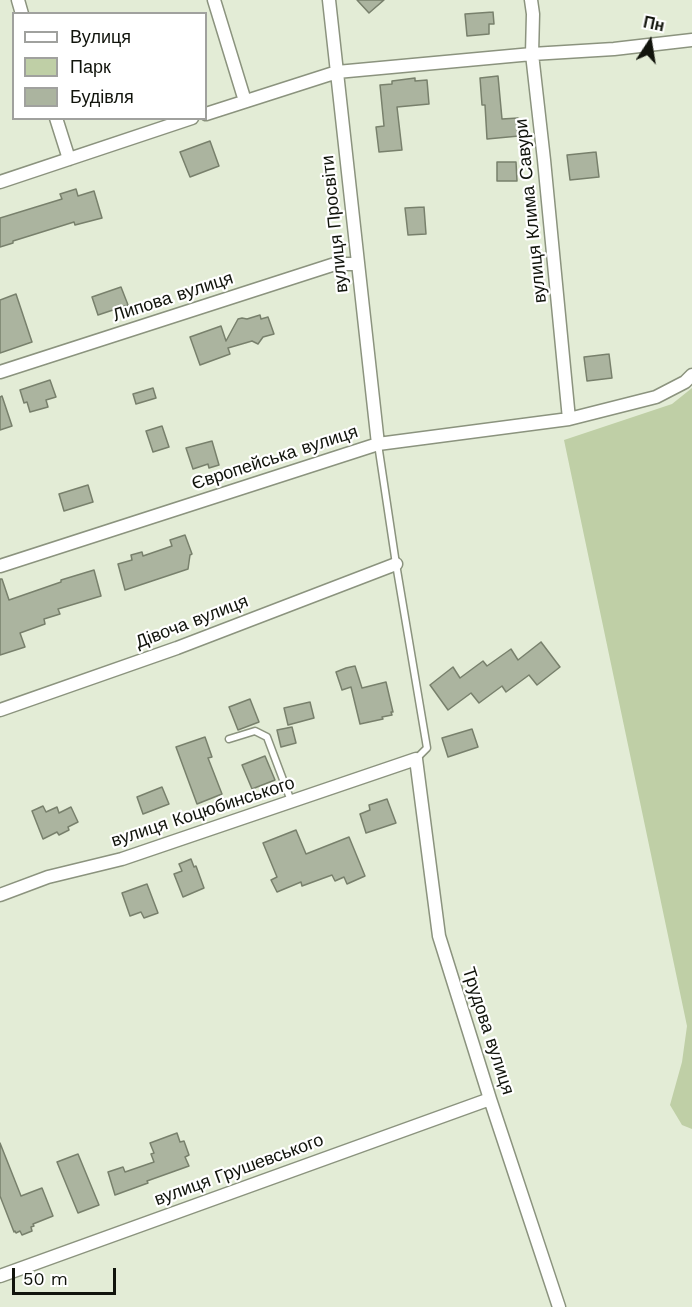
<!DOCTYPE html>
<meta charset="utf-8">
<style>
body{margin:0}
#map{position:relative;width:692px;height:1307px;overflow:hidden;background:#e3ecd6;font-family:"Work Sans",sans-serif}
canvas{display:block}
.legend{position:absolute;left:12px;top:12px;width:195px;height:108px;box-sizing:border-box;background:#fff;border:2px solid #a0a19e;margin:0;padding:8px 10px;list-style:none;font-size:18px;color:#11140c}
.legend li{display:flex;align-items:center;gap:12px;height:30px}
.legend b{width:30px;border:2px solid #a0a19e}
.north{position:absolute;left:620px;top:12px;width:60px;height:60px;-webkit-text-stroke:4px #fff;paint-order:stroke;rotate:12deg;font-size:16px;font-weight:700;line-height:24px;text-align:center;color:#11140c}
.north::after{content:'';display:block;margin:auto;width:21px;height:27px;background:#11140c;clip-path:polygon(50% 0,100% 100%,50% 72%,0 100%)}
.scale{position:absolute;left:12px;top:1268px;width:104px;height:27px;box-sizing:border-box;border:3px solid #11140c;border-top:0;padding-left:8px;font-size:18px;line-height:21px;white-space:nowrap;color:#11140c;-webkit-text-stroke:4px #fff;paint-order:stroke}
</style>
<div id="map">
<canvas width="692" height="1307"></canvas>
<ul class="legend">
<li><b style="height:8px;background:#fff"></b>Вулиця</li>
<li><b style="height:16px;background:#bfcfa6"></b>Парк</li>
<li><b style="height:16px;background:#abb49f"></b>Будівля</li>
</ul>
<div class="north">Пн</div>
<div class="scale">50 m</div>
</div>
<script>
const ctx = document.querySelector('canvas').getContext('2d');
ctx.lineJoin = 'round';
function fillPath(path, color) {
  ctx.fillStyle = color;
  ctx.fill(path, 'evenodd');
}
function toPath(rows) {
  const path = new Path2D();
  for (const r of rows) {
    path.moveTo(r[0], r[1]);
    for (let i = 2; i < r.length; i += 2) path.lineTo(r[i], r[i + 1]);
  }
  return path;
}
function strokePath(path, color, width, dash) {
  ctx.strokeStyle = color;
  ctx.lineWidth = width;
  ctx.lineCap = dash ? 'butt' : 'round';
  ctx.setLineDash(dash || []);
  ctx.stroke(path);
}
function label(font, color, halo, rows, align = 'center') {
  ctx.font = font + ' "Work Sans",sans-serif';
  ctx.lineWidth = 4.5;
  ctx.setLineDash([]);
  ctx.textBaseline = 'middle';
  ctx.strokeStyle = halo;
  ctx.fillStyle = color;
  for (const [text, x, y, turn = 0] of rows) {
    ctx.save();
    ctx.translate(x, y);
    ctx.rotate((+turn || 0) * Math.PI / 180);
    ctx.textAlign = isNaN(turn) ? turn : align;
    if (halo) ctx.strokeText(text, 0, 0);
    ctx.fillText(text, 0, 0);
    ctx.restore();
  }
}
fillPath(toPath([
 [692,388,692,1129,682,1125,670,1105,682,1062,687,1026,564,440,672,404]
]), '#bfcfa6');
const building = toPath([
 [357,0,384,0,369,13,357,0],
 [493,12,494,24,489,24,489,34,467,36,465,14,493,12],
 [498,76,502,119,518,118,519,136,487,139,485,105,482,105,480,78,498,76],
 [415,78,415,81,427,80,429,104,397,107,402,150,379,152,376,127,384,126,380,85,392,84,392,81,415,78],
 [210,141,219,166,190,177,180,152,210,141],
 [596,152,599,177,570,180,567,155,596,152],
 [497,162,516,162,517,181,497,181,497,162],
 [76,189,78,196,94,191,102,218,75,225,74,222,13,241,13,243,0,247,0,218,62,199,60,194,76,189],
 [424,207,426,234,408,235,405,208,424,207],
 [121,287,128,305,98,315,92,297,121,287],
 [16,294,32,342,0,353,0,300,16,294],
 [260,315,261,319,268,317,274,334,263,337,258,344,252,341,228,348,230,354,200,365,190,337,221,326,226,341,238,319,242,318,247,319,260,315],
 [609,354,612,378,587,381,584,357,609,354],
 [50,380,56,397,46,400,48,407,30,412,27,402,24,403,20,390,50,380],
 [153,388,156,398,136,404,133,394,153,388],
 [2,396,12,426,0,430,0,397,2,396],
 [162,426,169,447,153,452,146,431,162,426],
 [212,441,219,465,209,468,208,464,193,469,186,448,212,441],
 [88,485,93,502,64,511,59,494,88,485],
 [185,535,192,554,190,555,188,569,125,590,118,564,132,560,131,555,142,552,143,556,172,546,170,540,185,535],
 [94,570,101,596,58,609,60,614,44,619,45,624,20,633,25,647,0,655,0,579,2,579,9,600,61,582,61,580,94,570],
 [541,642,560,667,537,685,529,675,506,692,502,686,479,703,471,693,448,710,430,685,453,667,460,678,483,661,487,666,511,649,518,660,541,642],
 [355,666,362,688,386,682,393,712,391,712,392,715,382,717,383,719,360,724,351,687,342,690,336,672,346,668,355,666],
 [250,699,259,722,238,730,229,707,250,699],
 [310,702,314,718,288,725,284,708,310,702],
 [292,727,296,743,281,747,277,730,292,727],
 [472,729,478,747,448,757,442,738,472,729],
 [205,737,212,757,208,758,222,794,197,804,176,747,205,737],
 [265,756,275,780,252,789,242,765,265,756],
 [162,787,169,804,143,814,137,797,162,787],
 [387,799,396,823,366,833,360,814,370,810,369,805,387,799],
 [43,806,46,812,57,807,59,813,71,807,78,822,68,827,69,830,59,835,57,832,43,839,32,811,43,806],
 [296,830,306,854,349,837,365,876,347,884,344,877,335,881,332,875,302,886,301,882,277,892,271,880,277,877,263,843,296,830],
 [191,859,194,867,196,866,204,888,183,897,174,874,182,871,179,864,191,859],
 [147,884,158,913,144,918,141,912,130,916,122,893,147,884],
 [177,1133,180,1142,184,1141,189,1155,185,1157,189,1166,147,1181,148,1183,115,1195,108,1172,123,1167,125,1172,154,1162,151,1154,154,1153,150,1143,177,1133],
 [0,1143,21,1196,42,1188,53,1216,33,1224,34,1226,31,1227,32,1231,22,1235,20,1231,16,1233,15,1231,14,1232,0,1196,0,1143],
 [78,1154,99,1205,78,1213,57,1162,78,1154]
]);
fillPath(building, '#abb49f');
strokePath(building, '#78806c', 1.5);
const lane = toPath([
 [378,444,396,564,427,748,416,759],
 [229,739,255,731,267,737,291,801]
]);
const street = toPath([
 [18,0,22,14],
 [214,0,245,101],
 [329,0,378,444],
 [531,0,533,14,532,54,544,160,569,419],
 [206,114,337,72,532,54,614,49,692,40],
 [56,118,69,159],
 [0,182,192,118],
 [0,372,335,264,357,264],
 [0,566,378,444,569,419,656,397,685,382,692,375],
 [0,710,177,648,396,564],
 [0,895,48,877,122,859,416,759,439,936,490,1099,559,1307],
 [0,1276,490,1099]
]);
strokePath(lane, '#8b937e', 9);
strokePath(street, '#8b937e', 15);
strokePath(lane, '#fff', 6);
strokePath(street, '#fff', 12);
label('18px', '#11140c', '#fff', [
 ["вулиця Клима Савури",531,211,-96],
 ["вулиця Просвіти",335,224,-96],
 ["Липова вулиця",173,297,-18],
 ["Європейська вулиця",275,458,-18],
 ["Дівоча вулиця",192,622,-21],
 ["вулиця Коцюбинського",203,812,-18],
 ["Трудова вулиця",488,1031,72],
 ["вулиця Грушевського",239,1170,-20]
]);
</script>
